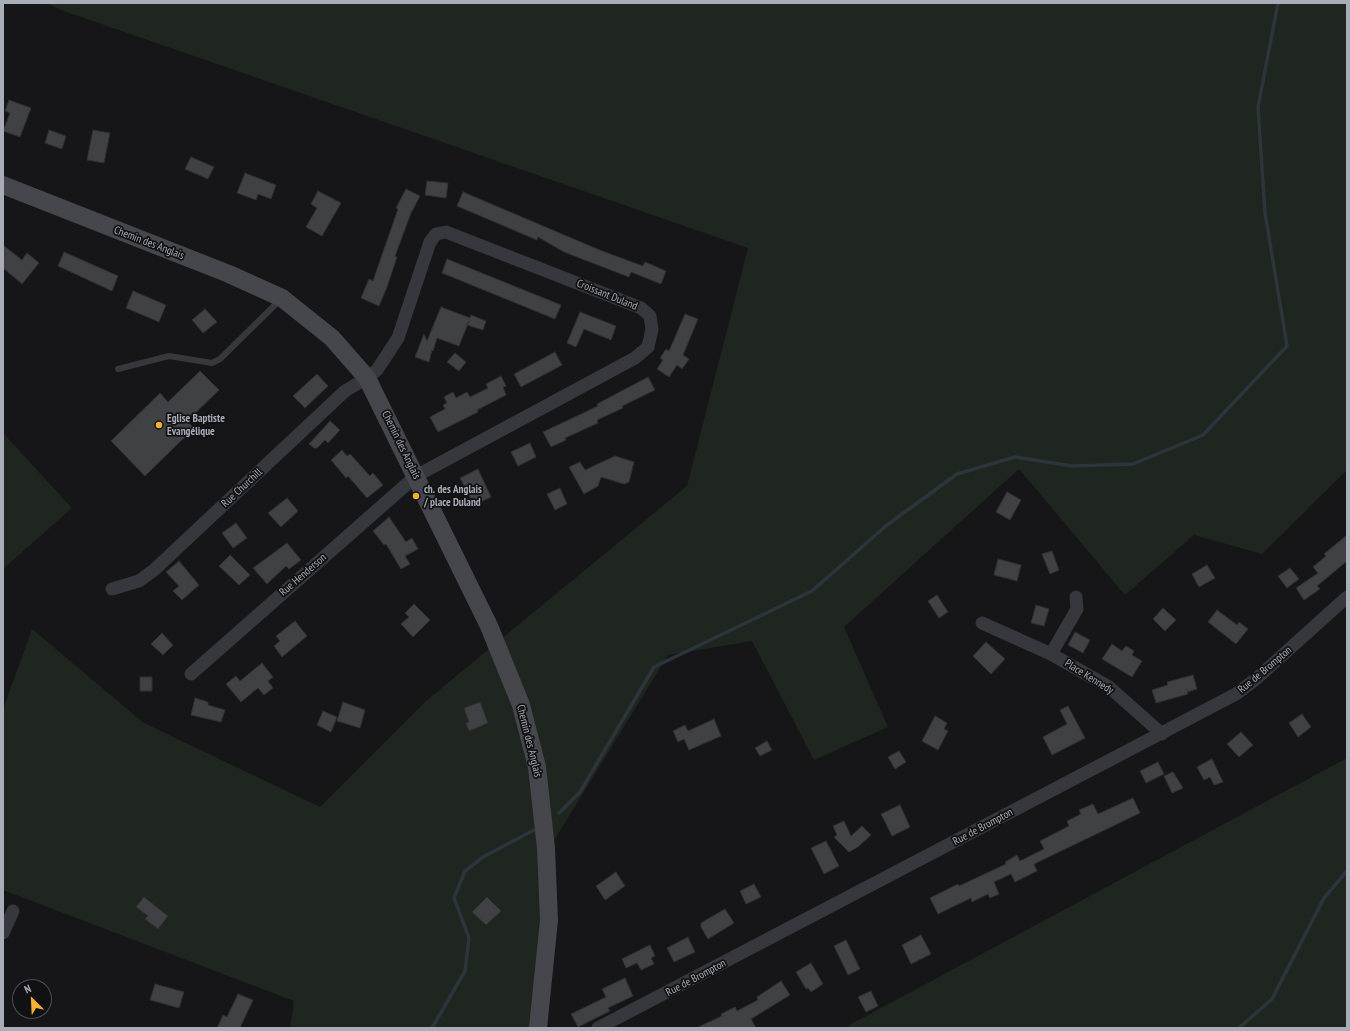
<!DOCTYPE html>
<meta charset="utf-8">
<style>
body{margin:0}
#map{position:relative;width:1350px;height:1031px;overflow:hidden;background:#161618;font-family:"PT Sans Narrow",sans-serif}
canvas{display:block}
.frame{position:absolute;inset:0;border:4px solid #a8adb8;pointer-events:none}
.north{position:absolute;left:12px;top:979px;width:40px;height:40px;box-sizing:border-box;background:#111113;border:1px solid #4d4f55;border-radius:50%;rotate:336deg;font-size:11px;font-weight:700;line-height:16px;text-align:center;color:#a8adb8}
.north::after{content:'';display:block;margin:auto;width:14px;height:18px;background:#f2b134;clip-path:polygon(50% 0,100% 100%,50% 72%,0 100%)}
</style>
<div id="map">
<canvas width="1350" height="1031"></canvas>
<div class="frame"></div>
<div class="north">N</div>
</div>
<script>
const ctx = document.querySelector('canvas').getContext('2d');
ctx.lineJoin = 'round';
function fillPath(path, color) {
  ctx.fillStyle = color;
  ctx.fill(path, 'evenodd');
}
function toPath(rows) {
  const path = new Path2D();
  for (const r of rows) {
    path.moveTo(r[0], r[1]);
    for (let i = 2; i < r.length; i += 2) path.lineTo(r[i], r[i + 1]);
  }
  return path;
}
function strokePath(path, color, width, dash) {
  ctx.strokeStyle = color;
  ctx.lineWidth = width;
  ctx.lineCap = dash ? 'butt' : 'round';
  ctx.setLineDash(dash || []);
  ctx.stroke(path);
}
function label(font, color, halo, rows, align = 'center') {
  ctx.font = font + ' "PT Sans Narrow",sans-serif';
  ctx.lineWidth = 3.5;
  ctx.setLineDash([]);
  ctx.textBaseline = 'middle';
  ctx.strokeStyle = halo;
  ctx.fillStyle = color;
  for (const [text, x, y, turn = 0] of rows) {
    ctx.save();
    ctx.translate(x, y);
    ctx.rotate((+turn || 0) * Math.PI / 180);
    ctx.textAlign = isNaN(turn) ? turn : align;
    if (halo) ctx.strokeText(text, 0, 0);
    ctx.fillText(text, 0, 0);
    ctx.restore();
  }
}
fillPath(toPath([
 [46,3,1347,3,1347,470,1262,554,1194,535,1125,595,1019,469,844,627,888,727,814,760,752,641,668,655,547,852,533,1028,290,1028,294,1001,3,890,3,709,32,629,144,723,320,807,427,700,687,486,748,248,64,11],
 [3,433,72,508,3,569],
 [1347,758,1347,1028,845,1028,853,1023]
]), '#1e261f');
strokePath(toPath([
 [559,813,580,792,654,667,812,591,887,525,957,474,1015,457,1072,466,1133,464,1203,435,1287,346,1265,213,1258,107,1278,3],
 [432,1028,465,971,469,938,454,898,465,871,483,857,534,830],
 [1239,1028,1272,999,1324,898,1347,871]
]), '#2c353c', 3.5);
const building = toPath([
 [9,100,31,108,20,137,3,131,10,113,5,111,9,100],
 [49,130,66,136,62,149,45,143,49,130],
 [93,130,110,133,104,163,87,160,93,130],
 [191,157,214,167,208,179,185,169,191,157],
 [245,173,276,185,271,199,258,194,256,200,237,193,245,173],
 [427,181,448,183,446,198,425,195,427,181],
 [406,189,420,196,411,213,395,256,397,257,387,287,379,306,361,298,369,279,373,281,398,209,396,208,406,189],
 [318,191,341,203,322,236,306,227,317,208,311,204,318,191],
 [463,192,602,251,643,266,645,262,666,271,661,284,631,272,629,277,608,269,564,252,538,237,537,240,457,206,463,192],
 [3,245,22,260,27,253,39,263,22,284,3,268,3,245],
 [64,252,118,276,112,291,58,266,64,252],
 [447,259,561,305,555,319,442,273,447,259],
 [133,291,166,305,159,322,126,308,133,291],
 [441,307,470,318,471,315,486,321,483,330,467,325,469,321,459,346,437,338,433,351,432,350,429,362,415,357,424,334,427,341,441,307],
 [205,309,217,322,203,333,192,320,205,309],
 [580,312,616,326,611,340,584,329,576,347,567,343,580,312],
 [685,314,698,319,683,355,689,359,682,369,677,365,669,377,657,369,663,360,660,358,666,349,669,351,685,314],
 [555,352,562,365,521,387,514,374,555,352],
 [455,353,466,362,459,371,447,362,455,353],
 [200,371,219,390,187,421,194,428,145,476,111,441,160,393,168,402,200,371],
 [317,374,328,386,305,408,293,396,317,374],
 [501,376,506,386,503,387,506,395,477,410,478,412,438,432,430,417,445,409,443,405,447,403,444,397,453,392,456,398,467,392,470,397,488,388,486,384,501,376],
 [648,377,655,390,622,406,623,408,597,420,598,423,565,438,566,440,551,447,543,432,598,406,597,404,648,377],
 [330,421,340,430,328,443,325,440,317,448,314,448,309,444,330,421],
 [530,443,536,457,518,466,511,452,530,443],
 [342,450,347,456,350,454,370,476,373,473,383,485,367,498,348,476,346,478,331,460,342,450],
 [615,456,634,462,629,482,624,484,601,477,598,486,584,494,569,467,580,462,585,470,615,456],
 [478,469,491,497,474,505,460,478,478,469],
 [560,488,567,504,555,510,547,494,560,488],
 [1007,492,1021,500,1010,520,996,512,1007,492],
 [287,498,298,511,281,527,268,513,287,498],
 [389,517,406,542,412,538,418,549,405,556,410,564,401,569,386,544,384,545,373,531,389,517],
 [236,523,247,538,233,548,222,533,236,523],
 [1347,535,1347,561,1317,586,1320,589,1304,600,1296,588,1318,573,1313,567,1326,556,1324,554,1347,535],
 [287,543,301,560,289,569,286,566,267,584,253,568,287,543],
 [1052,551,1059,570,1050,574,1042,554,1052,551],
 [230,555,250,575,239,585,219,566,230,555],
 [998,559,1021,565,1017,581,994,575,998,559],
 [179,561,199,585,182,600,173,591,179,586,166,572,179,561],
 [1207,565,1215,578,1199,587,1192,574,1207,565],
 [1290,568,1299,579,1287,588,1278,576,1290,568],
 [937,595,948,612,939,618,928,601,937,595],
 [414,604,430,620,413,637,401,624,409,617,405,613,414,604],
 [1036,605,1049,609,1044,626,1031,623,1036,605],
 [1163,608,1176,620,1165,631,1153,619,1163,608],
 [1217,610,1237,625,1239,622,1248,629,1236,644,1208,622,1217,610],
 [295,621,307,636,282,657,274,646,280,641,276,636,295,621],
 [1075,632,1090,640,1083,653,1068,645,1075,632],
 [162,633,173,645,163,655,151,644,162,633],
 [986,642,1005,659,991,674,973,656,986,642],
 [1112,644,1122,651,1126,646,1134,651,1132,655,1142,661,1132,677,1102,659,1112,644],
 [262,663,273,677,268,681,273,688,264,695,258,688,241,702,226,684,236,676,240,681,262,663],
 [1193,675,1197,689,1187,692,1188,694,1156,703,1152,690,1168,685,1167,682,1193,675],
 [140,677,152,677,152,691,140,691,140,677],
 [195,698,208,702,208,705,225,710,221,722,191,715,195,698],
 [343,702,365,710,360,728,337,721,343,702],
 [480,702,488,723,469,731,466,723,469,722,464,708,480,702],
 [1068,706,1085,738,1052,755,1043,737,1067,724,1060,710,1068,706],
 [323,711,337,717,331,732,317,725,323,711],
 [1302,714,1311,727,1298,737,1289,723,1302,714],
 [935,716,947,723,944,729,948,731,938,750,922,741,935,716],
 [714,719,721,736,689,750,684,739,678,742,673,731,685,725,688,731,714,719],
 [1241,732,1253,745,1239,757,1227,744,1241,732],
 [767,741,772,750,760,756,755,748,767,741],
 [899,751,906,762,895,769,888,757,899,751],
 [1212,759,1223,782,1214,785,1210,777,1204,780,1197,767,1212,759],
 [1158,762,1164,774,1146,783,1140,771,1158,762],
 [1173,772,1183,788,1172,793,1164,776,1173,772],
 [1133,798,1140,813,1034,864,1037,871,1015,882,1011,874,994,882,999,894,990,898,988,894,972,902,971,898,938,914,930,898,958,884,959,886,1006,864,1005,862,1017,855,1020,861,1044,849,1040,841,1069,826,1067,821,1081,814,1079,810,1093,804,1098,814,1133,798],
 [900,805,910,827,892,836,881,814,900,805],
 [844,821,851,836,862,826,871,835,858,847,849,852,834,837,837,835,833,826,844,821],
 [826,841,839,866,824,874,811,848,826,841],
 [616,872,625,886,605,900,596,886,616,872],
 [754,884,761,897,746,904,740,891,754,884],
 [144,897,168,916,158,929,145,919,148,916,136,907,144,897],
 [487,897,501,911,486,925,472,912,487,897],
 [725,909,734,923,708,939,701,927,701,923,725,909],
 [921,935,931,954,911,964,902,945,921,935],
 [688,937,695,952,674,962,667,948,688,937],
 [846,940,860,969,848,975,834,946,846,940],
 [650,945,655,956,651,958,654,964,641,970,637,963,626,968,622,959,650,945],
 [811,963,823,984,811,992,808,988,806,989,796,972,811,963],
 [625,978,633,996,608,1008,610,1011,578,1027,571,1014,606,997,602,989,625,978],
 [781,981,790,995,751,1019,756,1028,696,1028,722,1016,721,1014,735,1007,737,1011,758,1000,757,997,781,981],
 [155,984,184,992,179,1008,150,1000,155,984],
 [871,991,878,1006,866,1012,858,997,871,991],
 [238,994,253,1000,240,1028,217,1028,223,1015,227,1017,238,994]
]);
fillPath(building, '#404145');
strokePath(building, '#303034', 1);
strokePath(toPath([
 [118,369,169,356,212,363,220,359,281,299]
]), '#37383d', 6);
strokePath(toPath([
 [112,589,139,581,154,570,345,391,367,378,377,370,398,338,430,242,436,234,446,232,641,308,650,316,652,329,648,347,635,358,416,476,191,674],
 [982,623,1051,654,1109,687,1162,734],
 [1051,654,1077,609,1076,597],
 [3,933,13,911],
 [598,1028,1236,694,1256,679,1347,597]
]), '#37383d', 13);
strokePath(toPath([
 [3,185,229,274,282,298,332,338,367,378,489,626,521,705,537,767,546,848,549,920,538,1028]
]), '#45474d', 18);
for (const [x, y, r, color] of [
 [159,425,4,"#f2b134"],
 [416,496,4,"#f2b134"]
]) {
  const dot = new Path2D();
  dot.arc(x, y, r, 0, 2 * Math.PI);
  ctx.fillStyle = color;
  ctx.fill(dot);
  strokePath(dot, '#111113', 1.5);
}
label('11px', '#a8adb8', '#111113', [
 ["Chemin des Anglais",149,243,21],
 ["Croissant Duland",607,295,22],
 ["Chemin des Anglais",401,445,64],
 ["Rue Churchill",242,488,-43],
 ["Rue Henderson",303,575,-41],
 ["Rue de Brompton",1265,670,-40],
 ["Place Kennedy",1089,677,32],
 ["Chemin des Anglais",529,741,76],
 ["Rue de Brompton",983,827,-28],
 ["Rue de Brompton",696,978,-28]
]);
label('bold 11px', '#a8adb8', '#111113', [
 ["Eglise Baptiste",167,419],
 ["Evangélique",167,432],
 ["ch. des Anglais",424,490],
 ["/ place Duland",424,503]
], 'left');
</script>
